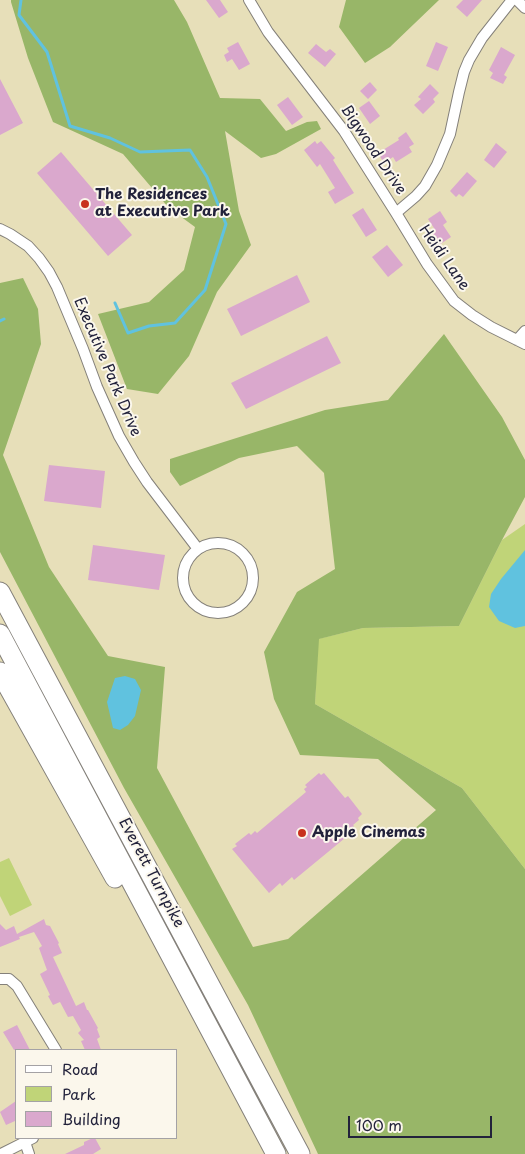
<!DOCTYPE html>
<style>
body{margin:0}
#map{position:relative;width:525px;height:1154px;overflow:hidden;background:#e7dfb9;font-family:"Playpen Sans",sans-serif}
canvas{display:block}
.legend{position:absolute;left:15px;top:1049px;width:162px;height:90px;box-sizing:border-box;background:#fbf7ec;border:1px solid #a4a2a5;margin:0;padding:6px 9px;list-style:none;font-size:15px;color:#22223b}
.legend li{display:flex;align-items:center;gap:10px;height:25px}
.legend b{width:25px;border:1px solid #a4a2a5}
.scale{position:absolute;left:348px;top:1116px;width:144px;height:22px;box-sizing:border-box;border:2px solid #22223b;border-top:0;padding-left:6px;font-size:15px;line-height:18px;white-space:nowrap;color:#22223b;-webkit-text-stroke:4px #fbf7ec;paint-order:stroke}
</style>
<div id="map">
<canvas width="525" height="1154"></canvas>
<ul class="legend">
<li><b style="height:6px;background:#fff"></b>Road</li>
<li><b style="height:14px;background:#c0d478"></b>Park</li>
<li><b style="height:14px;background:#daa8cd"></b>Building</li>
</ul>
<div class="scale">100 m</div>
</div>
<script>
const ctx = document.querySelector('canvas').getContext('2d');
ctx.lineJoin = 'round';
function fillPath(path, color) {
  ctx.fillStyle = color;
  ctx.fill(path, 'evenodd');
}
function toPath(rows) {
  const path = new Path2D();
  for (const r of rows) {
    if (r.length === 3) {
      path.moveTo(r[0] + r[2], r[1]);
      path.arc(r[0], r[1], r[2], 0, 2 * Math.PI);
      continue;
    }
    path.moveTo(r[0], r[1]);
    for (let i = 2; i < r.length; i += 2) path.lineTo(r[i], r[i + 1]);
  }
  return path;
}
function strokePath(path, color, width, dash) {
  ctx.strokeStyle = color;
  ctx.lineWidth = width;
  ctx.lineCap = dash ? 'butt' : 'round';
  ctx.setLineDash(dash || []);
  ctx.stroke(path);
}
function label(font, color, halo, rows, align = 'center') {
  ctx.font = font + ' "Playpen Sans",sans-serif';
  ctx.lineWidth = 4;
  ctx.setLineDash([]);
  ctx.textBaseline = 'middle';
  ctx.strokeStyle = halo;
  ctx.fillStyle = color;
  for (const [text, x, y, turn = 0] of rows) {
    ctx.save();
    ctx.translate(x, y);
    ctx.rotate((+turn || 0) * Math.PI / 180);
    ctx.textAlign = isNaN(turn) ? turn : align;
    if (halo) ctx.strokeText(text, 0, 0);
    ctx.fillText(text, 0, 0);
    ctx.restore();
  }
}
fillPath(toPath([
 [525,524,525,869,462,788,315,704,318,639,363,628,459,626,502,540],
 [9,858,32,905,10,916,0,896,0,862]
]), '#c0d478');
fillPath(toPath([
 [11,0,174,0,187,22,220,98,260,99,286,131,307,122,317,121,321,129,276,154,261,158,225,131,239,211,251,245,217,292,189,356,158,394,127,389,98,314,149,302,184,270,195,227,169,208,123,154,53,122,28,58,11,2],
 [346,0,439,0,390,47,365,63,339,27],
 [23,278,38,309,41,344,3,455,49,567,92,632,108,656,165,667,157,768,253,947,288,939,436,810,378,759,300,755,274,699,264,652,297,592,335,569,324,473,297,446,239,458,180,486,170,472,170,459,325,410,388,400,444,334,502,417,525,460,525,497,502,540,459,626,363,628,319,639,315,704,462,788,525,869,525,1154,318,1154,248,1005,124,788,0,552,0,283]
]), '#98b668');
fillPath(toPath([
 [525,550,525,626,515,628,499,621,489,607,491,594,501,579],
 [125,676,135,679,141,690,135,716,128,725,120,730,113,728,107,702,115,678]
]), '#60c2df');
strokePath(toPath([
 [21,0,19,15,47,52,70,126,110,138,140,152,190,150,207,177,226,224,205,290,175,323,149,326,128,333,115,303],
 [0,321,4,319]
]), '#60c2df', 3);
fillPath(toPath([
 [206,0,220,0,228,12,219,18],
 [463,0,482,0,467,17,456,7],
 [238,42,250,64,239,70,232,59,227,62,224,55,229,52,227,48],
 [436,42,448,47,438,71,426,66],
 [316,44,326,52,330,49,336,54,325,67,308,53],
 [501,47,515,55,504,75,507,77,503,84,490,78,493,73,489,70],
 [0,79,23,123,0,135],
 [370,82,377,90,368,99,360,91],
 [430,84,439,93,433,99,435,102,423,114,414,105,421,99,418,97],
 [288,97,303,117,292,125,277,105],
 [369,101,380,116,370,124,359,108],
 [406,132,414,144,409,147,412,152,396,162,393,157,384,163,378,153,399,140,398,138],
 [315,141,317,144,321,141,335,158,333,160,354,193,335,204,328,192,335,188,320,164,317,167,304,150],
 [496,143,507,152,494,168,484,160],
 [61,152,132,235,108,256,37,173],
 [467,172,477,181,463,197,459,194,456,197,450,191],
 [363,208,377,230,366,237,352,215],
 [440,211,447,222,443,225,451,237,439,245,430,231,434,228,428,219],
 [387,245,403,265,388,277,372,257],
 [297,275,310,302,241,336,227,309],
 [327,336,341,363,246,409,231,383],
 [49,465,105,471,101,508,44,501],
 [93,545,165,555,159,590,88,580],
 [319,773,321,775,324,773,345,798,348,796,362,814,358,818,359,820,353,825,354,826,343,835,345,838,294,880,292,877,282,886,280,883,269,893,232,849,237,846,235,844,249,833,251,835,255,831,257,833,306,792,304,789,307,787,305,785],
 [44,919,46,925,50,926,59,943,58,944,62,953,53,957,76,1006,84,1002,87,1010,88,1010,98,1028,97,1029,100,1037,97,1039,101,1050,85,1050,81,1041,84,1040,78,1033,81,1030,73,1016,68,1017,60,1002,53,1005,48,996,50,995,40,974,47,970,39,948,42,946,34,932,19,937,20,939,0,947,0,924,6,930,14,926,17,934],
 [17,1025,30,1050,14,1050,3,1032],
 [16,1101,16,1125,15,1121,6,1125,0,1112],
 [93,1138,95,1138,101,1149,93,1154,65,1154,84,1145,84,1142]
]), '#daa8cd');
const minor = toPath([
 [249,0,268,32,344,131,396,213,427,264,454,301,472,315,491,327,525,344],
 [517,0,525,8],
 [396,213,416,196,425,186,437,165,450,134,459,92,464,72,469,60,482,38,512,0],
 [0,229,10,234,28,246,39,258,49,272,57,287,83,349,97,387,119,436,134,462,147,482,198,549],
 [517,340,525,331],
 [218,578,35],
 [0,979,9,979,17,986,56,1050],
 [1,1154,25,1142],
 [29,1154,25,1142,33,1138]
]);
const motorway = toPath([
 [0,592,300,1154],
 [0,634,276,1154],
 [0,672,115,878]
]);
strokePath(minor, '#84807a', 12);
strokePath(motorway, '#84807a', 21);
strokePath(minor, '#fff', 10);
strokePath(motorway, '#fff', 19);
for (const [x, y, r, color] of [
 [85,204,5,"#c8321e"],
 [302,833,5,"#c8321e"]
]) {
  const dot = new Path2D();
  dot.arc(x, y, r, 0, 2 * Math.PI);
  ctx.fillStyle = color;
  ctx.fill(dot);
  strokePath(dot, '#fbf7ec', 2);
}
label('15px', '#22223b', '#fbf7ec', [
 ["Bigwood Drive",373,150,56],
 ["Heidi Lane",444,258,55],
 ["Executive Park Drive",107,367,67],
 ["Everett Turnpike",151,873,62]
]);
label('bold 15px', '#22223b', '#fbf7ec', [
 ["The Residences",95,195],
 ["at Executive Park",95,212],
 ["Apple Cinemas",312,833]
], 'left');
</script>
